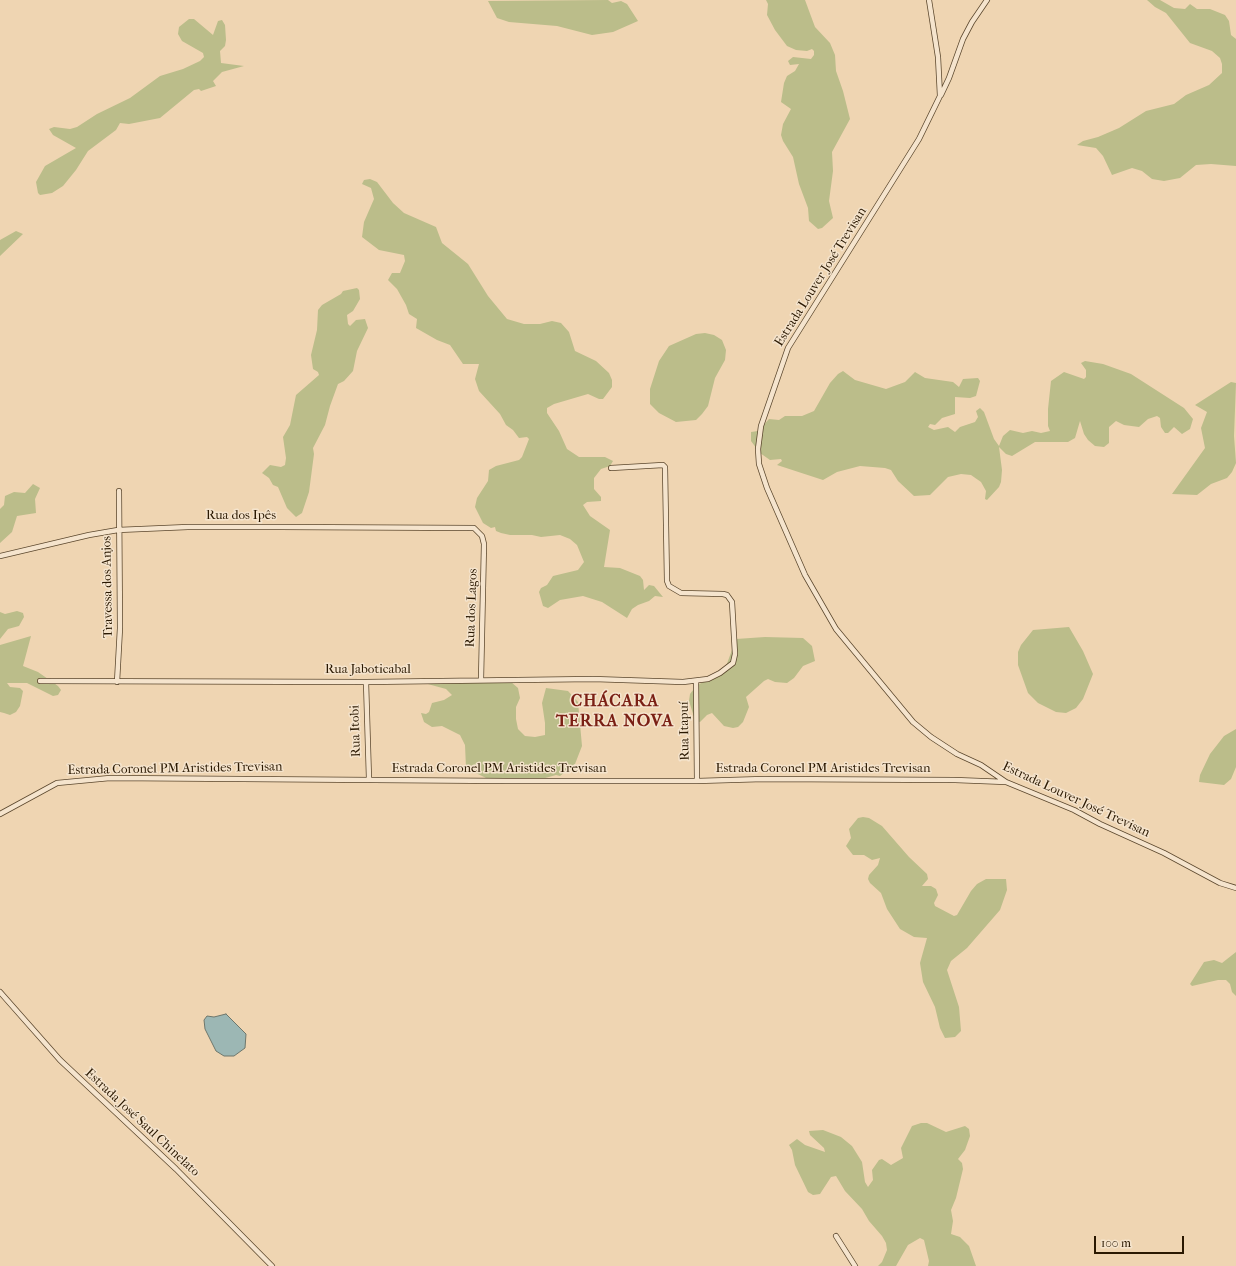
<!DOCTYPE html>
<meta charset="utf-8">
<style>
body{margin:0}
#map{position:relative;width:1236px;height:1266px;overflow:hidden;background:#efd5b2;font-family:"IM FELL French Canon",serif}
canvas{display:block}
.scale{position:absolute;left:1094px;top:1236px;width:90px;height:18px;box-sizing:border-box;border:2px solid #2a1801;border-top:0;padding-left:5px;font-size:12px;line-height:14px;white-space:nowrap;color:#2a1801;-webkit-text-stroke:3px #f5e4cd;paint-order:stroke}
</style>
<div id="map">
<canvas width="1236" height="1266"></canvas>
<div class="scale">100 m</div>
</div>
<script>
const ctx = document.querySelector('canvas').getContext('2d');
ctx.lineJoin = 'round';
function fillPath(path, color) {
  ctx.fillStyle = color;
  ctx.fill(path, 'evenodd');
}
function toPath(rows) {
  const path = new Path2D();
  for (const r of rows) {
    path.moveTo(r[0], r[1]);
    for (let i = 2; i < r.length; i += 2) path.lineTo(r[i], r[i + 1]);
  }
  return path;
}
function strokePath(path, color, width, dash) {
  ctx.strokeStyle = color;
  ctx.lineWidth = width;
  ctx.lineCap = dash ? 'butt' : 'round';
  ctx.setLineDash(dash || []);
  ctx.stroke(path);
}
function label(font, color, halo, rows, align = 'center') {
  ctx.font = font + ' "IM FELL French Canon",serif';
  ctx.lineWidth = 3;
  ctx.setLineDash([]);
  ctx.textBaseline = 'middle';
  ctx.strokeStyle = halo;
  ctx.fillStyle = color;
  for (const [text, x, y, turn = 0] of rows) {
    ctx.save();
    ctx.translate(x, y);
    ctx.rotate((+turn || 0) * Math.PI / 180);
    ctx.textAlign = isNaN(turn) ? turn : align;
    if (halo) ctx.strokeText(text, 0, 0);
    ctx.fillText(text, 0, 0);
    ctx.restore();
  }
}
fillPath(toPath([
 [608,0,612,3,621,1,627,4,638,21,613,32,592,35,557,26,509,22,497,18,488,1],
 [766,0,805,0,815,27,830,43,835,55,836,71,843,91,850,119,832,152,833,171,829,201,833,218,822,228,818,229,809,221,808,208,799,184,793,157,783,141,781,135,783,124,791,109,781,102,784,83,787,76,795,71,799,64,790,65,788,61,793,57,811,59,814,55,814,51,812,49,807,51,796,50,787,46,775,30,767,15,768,4],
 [1147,0,1160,0,1174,8,1185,9,1190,4,1197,9,1210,9,1225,15,1229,21,1231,35,1236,39,1236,166,1211,164,1196,165,1180,178,1164,181,1152,179,1142,171,1132,168,1112,175,1103,156,1096,148,1077,145,1083,141,1098,137,1119,128,1146,111,1174,104,1186,95,1209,85,1222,73,1222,64,1220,58,1212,51,1190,43,1166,13,1155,7],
 [189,19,194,19,213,35,218,21,222,20,225,25,226,40,225,46,220,51,221,63,244,66,222,72,213,81,216,86,201,91,199,89,194,90,160,118,129,124,120,123,116,130,88,151,76,170,63,186,52,193,40,195,38,193,36,182,45,166,76,148,53,135,49,129,54,127,70,129,77,127,97,114,130,98,160,76,183,69,200,61,204,57,203,53,182,41,178,34,179,27],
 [370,179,377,182,393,203,404,213,436,227,442,243,468,264,488,296,507,319,524,324,540,324,552,321,561,323,569,332,575,351,596,361,609,373,612,380,612,387,603,399,599,399,588,394,554,404,547,408,547,413,559,431,567,449,579,457,605,457,613,461,610,466,601,469,594,478,594,489,601,497,601,501,587,502,583,505,590,516,610,530,604,567,620,568,640,576,643,580,644,590,649,585,654,586,663,597,655,596,649,601,638,605,632,609,627,618,602,602,583,596,560,600,548,608,543,606,539,592,541,588,547,585,553,576,578,570,584,562,577,545,570,539,560,535,541,537,532,535,510,535,501,533,496,531,495,527,491,528,483,523,475,507,477,498,488,481,489,470,496,466,519,460,522,457,529,439,527,437,519,438,513,430,506,425,500,414,479,391,475,379,479,364,463,364,450,345,437,340,416,328,417,319,409,314,406,305,397,289,388,280,392,273,400,273,405,261,404,255,379,250,362,237,364,222,374,199,371,188,362,184,364,180],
 [16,231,23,234,0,256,0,240],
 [357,288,359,290,360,299,353,311,347,315,348,324,350,326,356,320,365,319,368,328,357,351,353,371,344,381,338,384,330,406,325,425,313,448,314,454,309,492,302,513,296,517,287,508,278,487,273,485,269,478,262,473,270,465,281,467,285,465,286,458,283,437,290,425,296,395,319,375,318,372,313,369,311,355,317,330,318,310,322,305,341,294,343,291],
 [705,333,714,335,722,340,726,350,725,360,715,378,708,406,702,414,696,420,676,422,659,413,650,404,650,389,659,361,669,346,696,334],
 [1085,361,1103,364,1131,374,1184,408,1193,419,1190,429,1182,434,1174,427,1168,433,1165,433,1161,427,1160,418,1157,416,1148,419,1139,427,1124,425,1116,421,1109,427,1109,443,1104,447,1095,446,1088,440,1084,434,1080,421,1075,438,1068,442,1035,442,1012,456,1006,454,999,447,1002,470,1001,482,999,487,987,500,985,499,986,491,981,482,971,475,961,474,948,477,930,495,914,496,898,481,891,470,885,468,860,466,837,472,823,480,777,465,782,461,781,459,770,460,760,453,751,441,751,432,758,431,769,419,779,420,785,416,802,416,814,411,830,383,838,374,843,371,855,380,886,389,905,382,915,372,925,378,953,382,959,387,963,379,978,378,980,381,976,396,970,398,955,397,955,414,942,418,935,425,930,424,928,427,934,430,948,427,955,432,960,427,975,422,978,417,976,411,980,408,984,412,994,439,999,446,1003,436,1010,430,1023,433,1032,431,1041,433,1050,431,1048,426,1048,409,1051,381,1064,372,1084,379,1086,377,1086,370,1081,363],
 [1231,382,1236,383,1234,436,1236,463,1232,472,1227,478,1211,484,1197,495,1172,494,1205,448,1201,428,1207,412,1195,405],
 [33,484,40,488,35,499,36,513,17,516,12,532,0,543,0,509,4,505,5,496,14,492,25,493],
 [17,611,23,613,24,617,19,626,8,629,0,639,0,612,5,614],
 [1069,627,1083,651,1093,674,1083,699,1076,708,1066,713,1056,712,1038,703,1028,693,1018,665,1018,652,1021,645,1033,630],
 [31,636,23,666,38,672,58,686,61,690,58,695,53,696,27,683,7,683,10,687,20,688,23,691,20,706,16,712,10,715,4,713,0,712,0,645],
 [765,637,803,638,812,646,815,661,803,666,794,678,787,683,775,682,768,679,764,681,746,697,749,707,743,722,738,727,733,728,724,726,712,713,707,715,700,722,695,720,689,701,690,694,697,685,716,676,725,669,736,639],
 [502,678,511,682,518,688,520,698,516,707,516,719,518,729,525,736,535,737,545,735,545,723,542,703,546,688,568,691,578,702,582,746,575,764,560,776,556,775,531,782,492,781,466,768,465,745,460,735,442,726,432,727,424,722,421,713,426,714,429,712,432,703,444,700,452,695,446,689,424,683],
 [1236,729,1236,767,1231,779,1224,785,1199,782,1200,775,1210,754,1224,736],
 [863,817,869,818,882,826,909,857,927,874,928,879,922,886,931,886,936,889,938,895,934,903,935,906,954,916,957,915,971,891,977,884,986,879,1006,879,1007,890,1000,910,967,948,951,961,947,970,959,1007,961,1031,955,1037,945,1038,940,1028,935,1007,923,982,920,963,927,938,914,937,900,929,887,909,881,893,870,883,868,879,869,875,878,865,880,858,872,860,864,855,853,855,846,846,851,838,849,829,858,818],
 [1236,952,1236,996,1232,992,1230,984,1226,980,1218,980,1192,986,1190,984,1204,962,1214,960,1222,963],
 [921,1123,927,1123,946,1132,965,1126,969,1129,970,1136,965,1150,958,1159,962,1163,963,1169,956,1198,951,1210,953,1221,951,1234,960,1237,969,1246,976,1266,928,1266,929,1261,924,1240,920,1238,908,1245,896,1266,878,1266,882,1262,887,1250,886,1243,882,1236,869,1221,862,1209,845,1191,836,1176,831,1177,820,1194,813,1195,808,1192,795,1165,792,1150,789,1145,797,1139,805,1145,825,1152,824,1148,810,1135,809,1131,823,1130,841,1137,852,1146,862,1162,865,1182,868,1187,873,1180,872,1170,879,1160,882,1159,891,1165,903,1158,901,1148,912,1126]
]), '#bbbd8a');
const water = toPath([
 [226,1014,246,1034,245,1048,234,1056,224,1056,216,1051,205,1029,204,1020,207,1016,214,1017,226,1014]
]);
fillPath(water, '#9cb7b4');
strokePath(water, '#6e776c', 1);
const minor = toPath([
 [929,0,938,57,940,96,919,139,788,348,761,426,758,449,759,464,767,488,805,575,836,629,913,722,931,737,957,754,981,765,1006,782,1074,810,1100,824,1164,853,1220,883,1236,888],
 [941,95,949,78,963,39,972,22,987,0],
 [0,556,89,535,118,530,188,527,280,527,474,528,482,536,484,544,481,680],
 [40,681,366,682,593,679,683,682,708,679,720,673,733,663,735,654,732,602,727,595,723,594,681,593,669,586,667,581,665,467,663,465,611,468],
 [696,681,697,781],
 [117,682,120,628,119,491],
 [366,682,369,779],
 [0,814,57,783,110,778,506,781,697,781,764,779,955,780,1006,782],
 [0,992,60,1060,176,1169,272,1266],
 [836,1236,855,1266]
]);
strokePath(minor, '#5b472d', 6);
strokePath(minor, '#f5e4cd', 4.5);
label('13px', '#2a1801', '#f5e4cd', [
 ["Estrada Louver José Trevisan",821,277,-58],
 ["Rua dos Ipês",241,516],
 ["Travessa dos Anjos",108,587,-91],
 ["Rua dos Lagos",472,608,-88],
 ["Rua Jaboticabal",368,670],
 ["Rua Itobi",356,731,-92],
 ["Rua Itapuí",685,731,-91],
 ["Estrada Coronel PM Aristides Trevisan",175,769,-1],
 ["Estrada Coronel PM Aristides Trevisan",499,769],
 ["Estrada Coronel PM Aristides Trevisan",823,769],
 ["Estrada Louver José Trevisan",1076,800,25],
 ["Estrada José Saul Chinelato",142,1123,43]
]);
ctx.letterSpacing = '1px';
label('bold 17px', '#7a1f14', '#f5e4cd', [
 ["CHÁCARA",615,702],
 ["TERRA NOVA",615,722]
]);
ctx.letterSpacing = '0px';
</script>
